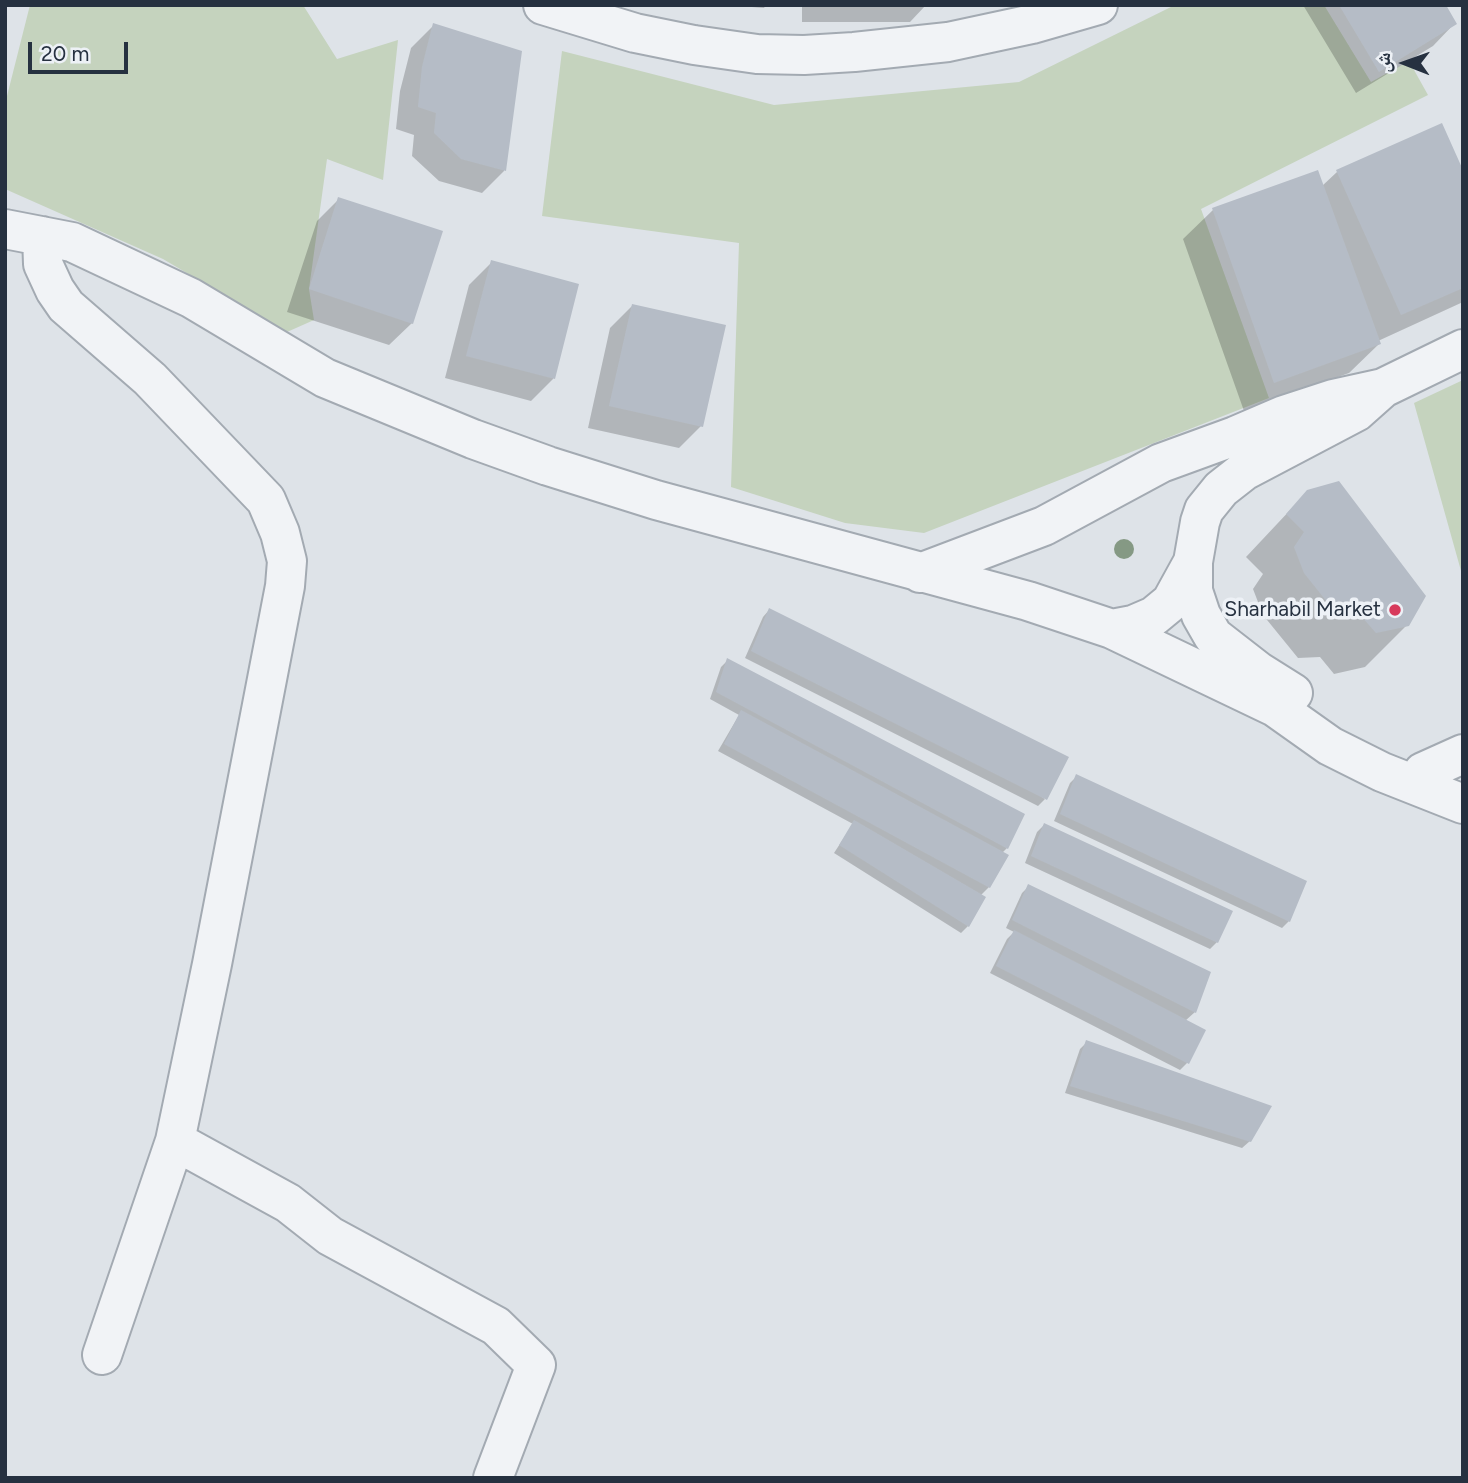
<!DOCTYPE html>
<meta charset="utf-8">
<style>
body{margin:0}
#map{position:relative;width:1468px;height:1483px;overflow:hidden;background:#dee3e8;font-family:Figtree,"Noto Naskh Arabic",sans-serif}
canvas{display:block}
.frame{position:absolute;inset:0;border:7px solid #263140;pointer-events:none}
.north{position:absolute;left:1370px;top:28px;width:70px;height:70px;-webkit-text-stroke:5px #edf1f6;paint-order:stroke;rotate:271deg;font-size:19px;font-weight:700;line-height:28px;text-align:center;color:#263140}
.north::after{content:'';display:block;margin:auto;width:24px;height:32px;background:#263140;clip-path:polygon(50% 0,100% 100%,50% 72%,0 100%)}
.scale{position:absolute;left:28px;top:42px;width:100px;height:32px;box-sizing:border-box;border:4px solid #263140;border-top:0;padding-left:9px;font-size:21px;line-height:24px;white-space:nowrap;color:#263140;-webkit-text-stroke:5px #edf1f6;paint-order:stroke}
</style>
<div id="map">
<canvas width="1468" height="1483"></canvas>
<div class="frame"></div>
<div class="north">ش</div>
<div class="scale">20 m</div>
</div>
<script>
const ctx = document.querySelector('canvas').getContext('2d');
ctx.lineJoin = 'round';
function fillPath(path, color) {
  ctx.fillStyle = color;
  ctx.fill(path, 'evenodd');
}
function toPath(rows) {
  const path = new Path2D();
  for (const r of rows) {
    path.moveTo(r[0], r[1]);
    for (let i = 2; i < r.length; i += 2) path.lineTo(r[i], r[i + 1]);
  }
  return path;
}
function strokePath(path, color, width, dash) {
  ctx.strokeStyle = color;
  ctx.lineWidth = width;
  ctx.lineCap = dash ? 'butt' : 'round';
  ctx.setLineDash(dash || []);
  ctx.stroke(path);
}
function label(font, color, halo, rows, align = 'center') {
  ctx.font = font + ' Figtree,sans-serif';
  ctx.lineWidth = 7;
  ctx.setLineDash([]);
  ctx.textBaseline = 'middle';
  ctx.strokeStyle = halo;
  ctx.fillStyle = color;
  for (const [text, x, y, turn = 0] of rows) {
    ctx.save();
    ctx.translate(x, y);
    ctx.rotate((+turn || 0) * Math.PI / 180);
    ctx.textAlign = isNaN(turn) ? turn : align;
    if (halo) ctx.strokeText(text, 0, 0);
    ctx.fillText(text, 0, 0);
    ctx.restore();
  }
}
fillPath(toPath([
 [30,5,303,5,337,59,398,40,383,180,327,159,309,289,314,320,287,332,163,259,5,189,5,104],
 [1175,5,1324,5,1371,82,1409,61,1428,95,1201,209,1269,398,924,533,845,523,731,487,739,243,542,216,562,51,774,105,1019,82],
 [1463,380,1463,578,1414,403]
]), '#c5d3be');
fillPath(toPath([
 [727,5,766,5,764,8],
 [802,5,926,5,910,22,802,22],
 [1303,5,1444,5,1455,23,1433,46,1356,93],
 [434,25,520,53,504,171,482,193,439,181,412,156,414,135,396,129,400,91,411,48],
 [1337,172,1463,174,1463,302,1378,341,1379,344,1349,373,1244,411,1183,239,1213,210,1322,186],
 [339,199,412,323,389,345,287,312,317,221],
 [492,262,577,285,553,379,531,401,445,378,469,285],
 [632,306,701,426,679,448,588,428,610,328],
 [1308,491,1407,625,1365,667,1334,674,1320,657,1298,658,1263,615,1253,589,1263,574,1246,557],
 [769,610,1045,799,1038,806,745,658,763,617],
 [728,660,1007,848,1002,853,989,887,980,896,984,898,968,926,961,933,834,853,853,824,718,751,739,715,710,699,721,667],
 [1077,776,1289,921,1282,928,1054,821,1070,783],
 [1044,825,1217,942,1210,949,1025,863,1037,832],
 [1029,886,1195,1012,1185,1021,1187,1063,1180,1070,990,973,1007,939,1014,932,1006,928,1022,893],
 [1087,1042,1250,1141,1242,1148,1065,1093,1080,1049]
]), '#0003');
fillPath(toPath([
 [1339,5,1446,5,1457,24,1379,72],
 [433,23,522,51,506,171,461,159,434,133,436,113,418,107,422,67],
 [1442,123,1463,170,1463,288,1401,315,1336,170],
 [1318,170,1381,344,1274,383,1212,208],
 [338,197,443,231,413,324,309,289],
 [491,260,579,284,555,379,466,356],
 [632,304,726,325,703,427,609,406],
 [1339,481,1426,596,1409,626,1376,633,1362,617,1339,617,1304,573,1294,547,1304,532,1286,514,1307,490],
 [769,608,1069,757,1047,800,751,651],
 [727,658,1025,814,1008,849,716,692],
 [741,710,1009,855,990,888,724,744],
 [1076,774,1307,881,1290,922,1060,814],
 [854,820,986,897,969,927,839,845],
 [1044,823,1233,911,1218,943,1031,856],
 [1028,884,1211,972,1196,1013,1012,920],
 [1014,930,1206,1030,1189,1064,996,966],
 [1086,1040,1272,1106,1251,1142,1070,1086]
]), '#b5bcc6');
const minor = toPath([
 [543,5,635,33,694,45,757,54,804,55,854,52,948,42,1032,24,1098,5],
 [5,229,72,242,191,298,325,378,473,439,548,466,656,500,1028,601,1112,629,1275,707,1330,746,1382,772,1463,804],
 [42,236,43,264,55,290,66,306,150,379,266,500,280,533,287,561,285,586,212,964,175,1141,288,1203,330,1236,496,1326,536,1365,493,1478],
 [920,573,1044,526,1161,463,1235,436,1284,415,1333,399,1383,388,1463,349],
 [1112,629,1133,625,1154,616,1171,602,1193,562],
 [1293,693,1258,671,1213,636,1201,615,1193,591,1193,562,1200,522,1204,510,1221,489,1244,471,1356,412,1383,388],
 [1423,772,1463,754],
 [102,1355,175,1141]
]);
strokePath(minor, '#a3aab2', 42);
strokePath(minor, '#f1f3f6', 38);
ctx.fillStyle = '#859984';
for (const [x, y] of [
 [1124,549]
]) {
  ctx.beginPath();
  ctx.arc(x, y, 10, 0, 2 * Math.PI);
  ctx.fill();
}
for (const [x, y, r, color] of [
 [1395,610,7,"#d7395b"]
]) {
  const dot = new Path2D();
  dot.arc(x, y, r, 0, 2 * Math.PI);
  ctx.fillStyle = color;
  ctx.fill(dot);
  strokePath(dot, '#edf1f6', 2.5);
}
label('21px', '#263140', '#edf1f6', [
 ["Sharhabil Market",1381,610]
], 'right');
</script>
